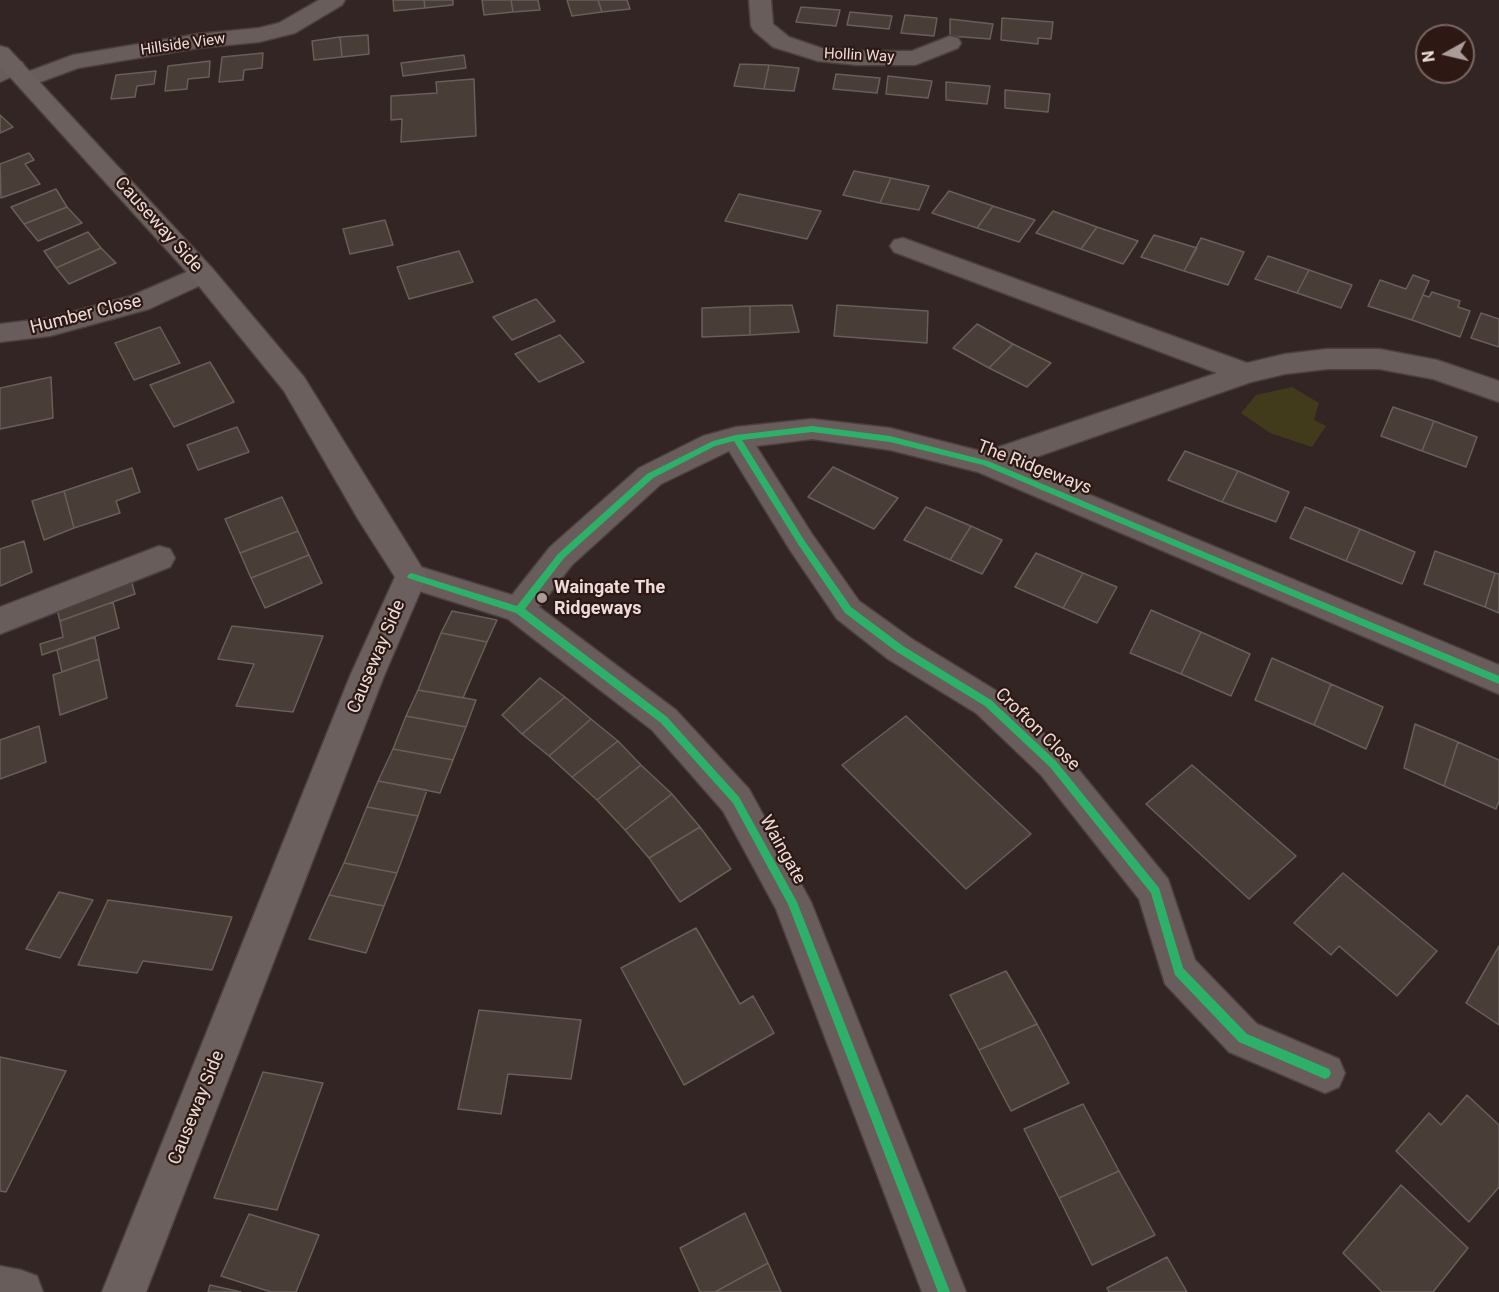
<!DOCTYPE html>
<style>
body{margin:0}
#map{position:relative;width:1499px;height:1292px;overflow:hidden;background:#322523;font-family:Roboto,sans-serif}
canvas{display:block}
.north{position:absolute;left:1415px;top:24px;width:60px;height:60px;box-sizing:border-box;background:#2d1813;border:2px solid #796662;border-radius:50%;rotate:262deg;font-size:16px;font-weight:700;line-height:24px;text-align:center;color:#ecdcd9}
.north::after{content:'';display:block;margin:auto;width:21px;height:27px;background:#ab9c99;clip-path:polygon(50% 0,100% 100%,50% 72%,0 100%)}
</style>
<div id="map">
<canvas width="1499" height="1292"></canvas>
<div class="north">N</div>
</div>
<script>
const ctx = document.querySelector('canvas').getContext('2d');
ctx.lineJoin = 'round';
function fillPath(path, color) {
  ctx.fillStyle = color;
  ctx.fill(path, 'evenodd');
}
function toPath(rows) {
  const path = new Path2D();
  for (const r of rows) {
    path.moveTo(r[0], r[1]);
    for (let i = 2; i < r.length; i += 2) path.lineTo(r[i], r[i + 1]);
  }
  return path;
}
function strokePath(path, color, width, dash) {
  ctx.strokeStyle = color;
  ctx.lineWidth = width;
  ctx.lineCap = dash ? 'butt' : 'round';
  ctx.setLineDash(dash || []);
  ctx.stroke(path);
}
function label(font, color, halo, rows, align = 'center') {
  ctx.font = font + ' Roboto,sans-serif';
  ctx.lineWidth = 4.5;
  ctx.setLineDash([]);
  ctx.textBaseline = 'middle';
  ctx.strokeStyle = halo;
  ctx.fillStyle = color;
  for (const [text, x, y, turn = 0] of rows) {
    ctx.save();
    ctx.translate(x, y);
    ctx.rotate((+turn || 0) * Math.PI / 180);
    ctx.textAlign = isNaN(turn) ? turn : align;
    if (halo) ctx.strokeText(text, 0, 0);
    ctx.fillText(text, 0, 0);
    ctx.restore();
  }
}
fillPath(toPath([
 [1292,387,1319,403,1314,420,1326,426,1312,447,1270,433,1241,413,1256,395]
]), '#423b1b');
const building = toPath([
 [393,0,424,0,425,8,394,11,393,0],
 [424,0,453,0,453,5,425,8,424,0],
 [482,0,511,0,513,12,484,15,482,0],
 [511,0,538,0,540,10,513,12,511,0],
 [567,0,598,0,602,12,572,16,567,0],
 [598,0,627,0,630,9,602,12,598,0],
 [801,7,840,10,836,26,796,22,801,7],
 [850,12,892,16,889,29,847,25,850,12],
 [905,15,937,18,934,36,901,33,905,15],
 [1002,18,1053,22,1051,39,1038,38,1038,44,1001,40,1002,18],
 [950,19,993,24,990,39,950,36,950,19],
 [368,35,369,54,342,57,340,37,368,35],
 [340,37,342,57,314,60,312,41,340,37],
 [263,53,262,68,244,70,243,80,219,82,222,57,263,53],
 [464,55,466,68,403,76,401,63,464,55],
 [210,61,209,77,188,79,187,89,165,91,168,66,210,61],
 [740,64,769,65,764,89,734,86,740,64],
 [769,65,799,68,794,91,764,89,769,65],
 [156,71,154,84,137,86,135,97,111,99,116,75,156,71],
 [836,74,880,78,877,93,833,89,836,74],
 [888,76,932,81,928,98,886,94,888,76],
 [474,79,476,136,401,142,402,119,391,120,391,96,437,93,436,82,474,79],
 [946,82,990,86,987,104,946,100,946,82],
 [1005,90,1050,94,1048,112,1005,108,1005,90],
 [0,115,13,127,0,133,0,115],
 [29,153,34,160,25,164,40,184,1,198,0,164,29,153],
 [854,171,891,178,880,203,843,195,854,171],
 [891,178,929,186,919,210,880,203,891,178],
 [56,189,67,207,24,224,11,207,56,189],
 [949,191,993,206,977,228,932,213,949,191],
 [739,194,821,211,807,239,725,221,739,194],
 [993,206,1035,220,1019,242,977,228,993,206],
 [67,207,82,223,38,241,24,224,67,207],
 [1053,211,1097,227,1081,249,1036,233,1053,211],
 [385,220,393,245,350,254,343,229,385,220],
 [1097,227,1138,241,1123,264,1081,249,1097,227],
 [88,232,101,248,56,268,44,251,88,232],
 [1154,235,1197,248,1184,271,1141,257,1154,235],
 [1201,238,1244,252,1228,285,1184,271,1201,238],
 [101,248,116,263,69,284,56,268,101,248],
 [459,251,473,282,409,299,397,267,459,251],
 [1268,256,1309,270,1297,293,1255,279,1268,256],
 [1309,270,1352,285,1341,308,1297,293,1309,270],
 [1413,275,1429,281,1412,320,1368,306,1380,280,1406,289,1413,275],
 [1432,292,1460,301,1458,307,1470,311,1460,337,1412,320,1423,295,1429,297,1432,292],
 [536,299,555,321,512,340,493,317,536,299],
 [792,305,799,332,750,335,750,306,792,305],
 [837,305,928,311,927,343,834,336,837,305],
 [750,306,750,335,702,337,702,308,750,306],
 [1481,313,1499,319,1499,347,1471,338,1481,313],
 [977,324,1013,344,989,368,953,348,977,324],
 [160,327,180,363,134,380,115,343,160,327],
 [560,335,584,362,539,382,515,354,560,335],
 [1013,344,1051,363,1027,387,989,368,1013,344],
 [210,362,234,402,174,427,150,385,210,362],
 [51,377,53,418,0,429,0,388,51,377],
 [1393,407,1434,421,1422,451,1381,436,1393,407],
 [1434,421,1477,437,1466,467,1422,451,1434,421],
 [237,427,249,452,198,470,187,445,237,427],
 [1185,451,1238,471,1222,502,1168,480,1185,451],
 [833,467,898,498,874,529,808,497,833,467],
 [132,468,140,492,116,501,120,513,74,528,64,491,132,468],
 [1238,471,1289,492,1276,522,1222,502,1238,471],
 [64,491,74,528,44,540,32,501,64,491],
 [282,497,298,531,240,553,225,519,282,497],
 [926,507,971,526,950,560,904,540,926,507],
 [1305,507,1360,529,1346,561,1290,538,1305,507],
 [971,526,1002,540,982,574,950,560,971,526],
 [1360,529,1415,552,1402,584,1346,561,1360,529],
 [298,531,309,555,251,578,240,553,298,531],
 [24,541,32,572,0,586,0,549,24,541],
 [1435,551,1495,573,1485,607,1424,584,1435,551],
 [1036,553,1083,573,1063,608,1015,587,1036,553],
 [309,555,322,583,265,608,251,578,309,555],
 [1083,573,1117,587,1097,623,1063,608,1083,573],
 [1495,573,1499,574,1499,613,1485,607,1495,573],
 [130,576,135,594,60,621,55,602,130,576],
 [113,602,119,628,42,655,40,644,63,637,60,621,113,602],
 [1151,610,1201,632,1181,674,1130,653,1151,610],
 [452,611,497,620,487,642,441,633,452,611],
 [232,626,323,636,293,712,236,706,254,664,218,659,232,626],
 [1201,632,1250,654,1231,696,1181,674,1201,632],
 [441,633,487,642,463,698,418,690,441,633],
 [95,637,99,659,62,672,57,650,95,637],
 [1272,658,1331,684,1314,725,1255,700,1272,658],
 [99,659,107,698,60,715,53,675,99,659],
 [540,678,565,697,522,734,502,715,540,678],
 [1331,684,1383,707,1366,749,1314,725,1331,684],
 [418,690,476,700,466,727,406,716,418,690],
 [565,697,591,719,549,756,522,734,565,697],
 [406,716,466,727,453,760,393,749,406,716],
 [906,716,1031,834,966,889,842,765,906,716],
 [591,719,618,741,572,777,549,756,591,719],
 [1415,724,1458,742,1444,786,1404,768,1415,724],
 [39,726,46,762,0,779,0,740,39,726],
 [618,741,641,765,597,800,572,777,618,741],
 [1458,742,1499,760,1499,801,1496,809,1444,786,1458,742],
 [393,749,453,760,440,793,378,781,393,749],
 [641,765,672,794,625,830,597,800,641,765],
 [1192,765,1296,856,1249,899,1146,804,1192,765],
 [378,781,427,790,418,816,367,807,378,781],
 [672,794,700,827,649,858,625,830,672,794],
 [367,807,418,816,397,873,344,863,367,807],
 [700,827,731,869,680,902,649,858,700,827],
 [344,863,397,873,384,906,329,895,344,863],
 [1343,873,1437,951,1397,996,1339,946,1331,955,1294,923,1343,873],
 [59,892,93,900,60,958,26,949,59,892],
 [329,895,384,906,366,953,309,939,329,895],
 [108,900,232,917,212,970,143,961,137,973,78,965,108,900],
 [696,928,740,1004,753,996,774,1033,684,1085,621,968,696,928],
 [1499,946,1499,1025,1466,1003,1499,946],
 [1006,971,1037,1024,979,1050,950,995,1006,971],
 [479,1010,581,1020,571,1079,508,1074,501,1114,458,1109,479,1010],
 [1037,1024,1069,1083,1011,1111,979,1050,1037,1024],
 [0,1057,66,1071,6,1192,0,1191,0,1057],
 [263,1072,323,1083,277,1210,214,1198,263,1072],
 [1467,1095,1499,1125,1499,1187,1469,1222,1396,1151,1429,1113,1441,1125,1467,1095],
 [1083,1104,1119,1171,1059,1198,1024,1129,1083,1104],
 [1119,1171,1155,1235,1092,1265,1059,1198,1119,1171],
 [1401,1185,1468,1248,1433,1292,1382,1292,1343,1253,1401,1185],
 [745,1213,768,1263,715,1292,700,1292,680,1248,745,1213],
 [249,1214,319,1235,296,1292,271,1292,221,1276,249,1214],
 [1167,1257,1187,1292,1109,1292,1107,1288,1167,1257],
 [768,1263,781,1292,715,1292,768,1263],
 [210,1285,241,1292,208,1292,210,1285]
]);
fillPath(building, '#493e37');
strokePath(building, '#685f5b', 1.5);
const street = toPath([
 [319,0,345,0,342,5,295,33,259,42,198,48,78,68,27,87,19,85,16,80,19,75,73,55,198,34,259,28,279,23,319,0],
 [749,0,771,0,773,24,789,37,821,48,857,51,912,51,950,36,958,38,961,43,958,48,915,65,857,65,818,61,773,47,754,31,751,26,749,0],
 [14,60,22,62,25,67,22,72,0,82,0,66,14,60],
 [903,238,1247,363,1285,354,1327,349,1379,349,1437,360,1499,381,1499,402,1433,379,1379,369,1327,369,1285,374,1251,382,1016,464,1499,665,1499,694,978,472,890,450,812,439,756,446,812,534,859,601,912,639,1000,693,1065,753,1168,879,1195,960,1257,1024,1339,1059,1345,1073,1339,1087,1325,1093,1229,1052,1165,984,1139,899,1041,775,976,713,888,659,837,619,790,550,729,451,661,484,572,565,539,607,676,710,749,789,811,902,966,1292,922,1292,776,909,723,811,652,730,508,619,400,585,395,576,400,567,411,564,512,595,550,547,639,468,703,436,736,427,812,419,890,428,984,452,1217,373,894,252,890,246,894,240,903,238],
 [203,265,212,268,216,274,212,280,149,309,50,336,0,342,0,324,50,318,131,296,203,265],
 [159,546,170,549,175,558,170,567,0,634,0,607,159,546],
 [0,1266,21,1270,37,1276,43,1292,0,1292,0,1266]
]);
const secondary = toPath([
 [0,46,8,48,212,268,304,377,427,576,384,676,146,1292,102,1292,350,676,395,577,358,519,284,391,194,280,0,66,0,46]
]);
strokePath(street, '#4b403e', 3);
strokePath(secondary, '#4b403e', 3);
fillPath(street, '#685d5b');
fillPath(secondary, '#6c605e');
fillPath(toPath([
 [812,426,890,436,988,461,1499,676,1499,684,983,465,890,442,812,432,742,440,804,540,851,607,903,646,991,700,1056,761,1159,888,1183,968,1247,1034,1329,1069,1331,1073,1329,1077,1325,1079,1239,1042,1175,975,1151,893,1050,767,985,706,897,652,845,613,798,544,734,441,715,446,653,478,564,558,525,609,667,717,739,797,797,902,950,1292,938,1292,788,904,733,803,661,723,516,613,408,578,407,576,411,573,517,606,558,554,647,474,713,441,736,435,812,426]
]), '#2db169');
for (const [x, y, r, color] of [
 [542,598,6,"#ab9c99"]
]) {
  const dot = new Path2D();
  dot.arc(x, y, r, 0, 2 * Math.PI);
  ctx.fillStyle = color;
  ctx.fill(dot);
  strokePath(dot, '#2d1813', 2);
}
label('15px', '#ecdcd9', '#2d1813', [
 ["Hillside View",183,45,-8],
 ["Hollin Way",859,56,3]
]);
label('18px', '#ecdcd9', '#2d1813', [
 ["Causeway Side",158,225,48],
 ["Humber Close",86,315,-14],
 ["The Ridgeways",1034,468,21],
 ["Causeway Side",377,657,-67],
 ["Crofton Close",1037,730,44],
 ["Waingate",782,850,61],
 ["Causeway Side",197,1108,-68]
]);
label('bold 18px', '#ecdcd9', '#2d1813', [
 ["Waingate The",554,588],
 ["Ridgeways",554,609]
], 'left');
</script>
